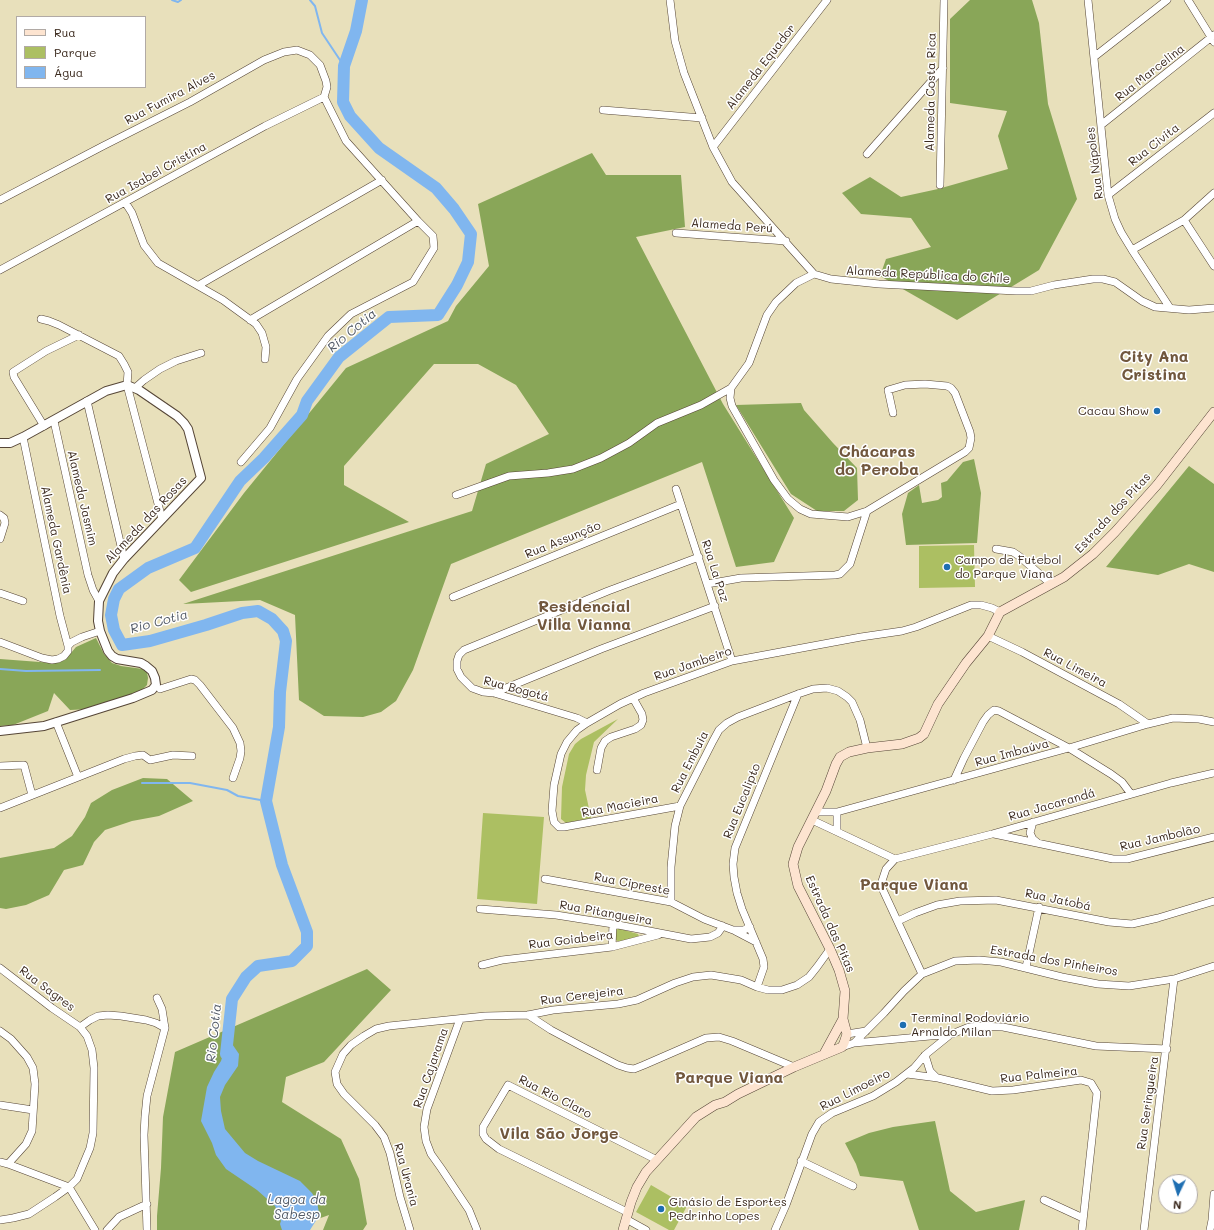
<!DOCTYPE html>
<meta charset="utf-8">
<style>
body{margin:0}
#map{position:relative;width:1214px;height:1230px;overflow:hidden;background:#e8e0bb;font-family:Mali,sans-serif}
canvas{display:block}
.legend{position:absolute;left:16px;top:16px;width:130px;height:72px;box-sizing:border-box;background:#fff;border:1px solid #b1aaa5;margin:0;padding:5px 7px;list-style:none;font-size:12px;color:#3b2a1e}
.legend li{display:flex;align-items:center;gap:8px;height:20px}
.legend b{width:20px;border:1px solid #b1aaa5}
.north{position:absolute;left:1158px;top:1174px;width:40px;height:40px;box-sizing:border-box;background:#fff;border:1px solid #b1aaa5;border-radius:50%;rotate:184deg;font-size:11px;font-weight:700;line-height:16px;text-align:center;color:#3b2a1e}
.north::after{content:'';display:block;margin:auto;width:14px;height:18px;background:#1f6fb2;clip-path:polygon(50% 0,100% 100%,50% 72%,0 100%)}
</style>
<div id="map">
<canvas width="1214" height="1230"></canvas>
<ul class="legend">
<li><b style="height:5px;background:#fde4d0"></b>Rua</li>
<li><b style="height:11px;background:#acbf62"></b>Parque</li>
<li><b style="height:11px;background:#80b6ef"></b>Água</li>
</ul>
<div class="north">N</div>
</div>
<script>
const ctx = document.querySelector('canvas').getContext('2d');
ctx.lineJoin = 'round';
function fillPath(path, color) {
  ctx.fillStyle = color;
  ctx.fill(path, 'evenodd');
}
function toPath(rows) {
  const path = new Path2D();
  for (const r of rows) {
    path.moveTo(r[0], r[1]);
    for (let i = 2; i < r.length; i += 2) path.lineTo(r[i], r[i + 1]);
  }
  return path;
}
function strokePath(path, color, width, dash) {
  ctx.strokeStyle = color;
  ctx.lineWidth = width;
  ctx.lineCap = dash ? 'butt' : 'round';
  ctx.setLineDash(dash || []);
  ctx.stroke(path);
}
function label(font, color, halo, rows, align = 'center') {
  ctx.font = font + ' Mali,sans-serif';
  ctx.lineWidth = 3;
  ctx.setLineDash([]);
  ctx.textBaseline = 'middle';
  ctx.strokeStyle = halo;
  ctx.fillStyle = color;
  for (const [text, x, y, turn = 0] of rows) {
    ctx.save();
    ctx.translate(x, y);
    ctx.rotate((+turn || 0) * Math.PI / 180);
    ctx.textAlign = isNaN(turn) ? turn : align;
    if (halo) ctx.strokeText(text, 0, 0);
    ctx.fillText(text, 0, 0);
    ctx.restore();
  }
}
fillPath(toPath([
 [974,545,975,587,919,588,919,546],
 [618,719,594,742,586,775,585,790,591,818,566,823,561,819,562,787,569,754,575,744,581,739],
 [483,813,544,817,537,904,477,899],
 [617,928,638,934,639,936,619,942,616,940,616,929],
 [651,1185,687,1206,674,1230,669,1230,636,1212]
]), '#acbf62');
fillPath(toPath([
 [970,0,1032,0,1039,23,1048,104,1077,199,1039,270,957,320,880,276,886,259,931,247,911,218,861,214,842,193,870,177,901,197,938,189,1008,169,998,136,1007,111,950,103,950,19],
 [592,153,606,175,681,175,685,227,636,237,723,404,794,518,774,562,736,567,702,462,451,564,413,670,396,701,381,712,363,717,324,716,299,700,295,615,260,600,183,604,472,511,486,464,549,434,516,385,478,364,434,364,344,466,344,485,409,522,191,592,179,580,244,493,346,368,448,321,456,306,489,266,478,204],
 [801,403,804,410,833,443,857,468,858,500,844,511,817,511,791,494,736,405],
 [974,459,981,493,977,543,906,545,902,514,908,493,919,485,922,503,938,500,942,497,941,483,947,481,963,462],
 [1189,466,1214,484,1214,572,1189,564,1158,575,1106,567],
 [96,638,104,654,112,663,121,666,143,669,147,672,148,678,147,685,142,690,90,709,70,710,54,693,48,711,13,725,0,726,0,659,53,663,65,660,76,647],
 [143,778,167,779,193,801,159,816,132,821,105,830,94,842,83,865,64,870,49,895,26,905,6,909,0,908,0,858,54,848,72,836,85,817,91,803,112,790],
 [367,969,391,990,324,1062,286,1077,282,1102,341,1139,359,1179,367,1224,363,1230,323,1230,329,1215,287,1230,157,1230,157,1216,161,1168,163,1117,175,1052],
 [935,1121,950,1191,976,1212,1025,1200,1019,1230,919,1230,903,1181,860,1176,856,1164,845,1143,869,1133,893,1127]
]), '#89a658');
fillPath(toPath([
 [228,1038,239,1054,238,1066,225,1085,220,1097,221,1111,225,1129,245,1153,258,1161,300,1181,312,1193,317,1202,319,1213,317,1219,310,1230,282,1230,280,1224,281,1221,275,1206,257,1190,226,1169,216,1155,212,1143,201,1121,207,1087,214,1072,221,1061]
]), '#80b6ef');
strokePath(toPath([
 [172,0,178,2,181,0],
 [310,0,315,6,322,33,344,66],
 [0,669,26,671,100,670],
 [142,783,190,783,227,790,238,796,266,801]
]), '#80b6ef', 2);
strokePath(toPath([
 [226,1054,232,999,246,977,258,966,292,961,307,946,307,932,282,865,266,801,279,727,280,692,286,641,283,631,272,619,258,611,242,613,206,625,150,641,122,645,114,630,111,615,114,599,119,589,148,568,195,548,240,481,264,458,302,415,307,401,339,357,389,317,438,315,457,285,468,262,471,234,454,209,436,188,379,148,350,116,343,102,344,66,356,31,362,0]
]), '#80b6ef', 12);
const minor = toPath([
 [670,0,675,41,684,73,713,147,732,182,814,274],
 [1088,0,1108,195,1115,219,1121,232,1132,250,1170,308],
 [1188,0,1214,42],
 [1094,57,1167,0],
 [603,110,702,118],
 [1101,125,1214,35],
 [713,147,827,0],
 [867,154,943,68],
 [940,185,944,0],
 [1108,195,1214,113],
 [0,200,103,146,190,102,264,60,284,52,297,50,310,55,320,65,326,81,327,87,324,97],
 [125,202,132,213,144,245,158,263,223,300,256,324,262,333,266,347,265,359],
 [1184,220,1214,266],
 [676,233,786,241],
 [1132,250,1184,220,1214,193],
 [0,270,265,126,324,97],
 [199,285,382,180],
 [41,319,49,321,59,325,119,356,124,364,128,372,127,385,162,519],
 [250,320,418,221],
 [135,388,144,380,160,369,176,361,201,353],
 [731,388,730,398,732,406,774,480,788,499,800,509,811,514,848,517,867,511,965,452,969,448,971,438,970,432,955,393,951,388,947,386,925,384,905,385,888,390,893,413],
 [87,401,124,559],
 [54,421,88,575,93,590,99,601],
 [44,426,14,377,13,372,46,351,79,335],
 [23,437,60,616,68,646],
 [241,462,270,428,297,379,328,336,351,314,413,282,434,248,433,236,418,221,346,141,324,97],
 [676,489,732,661],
 [456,495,509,476,548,473,573,469,601,458,629,443,657,423,701,405,731,388,749,363,767,315,776,302,796,283,814,274,831,279,879,284,1016,291,1031,291,1054,285,1093,279,1103,279,1115,282,1142,301,1155,307,1189,310,1214,308],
 [0,515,4,518,5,523,0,539],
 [996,549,1013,552,1019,556,1051,584],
 [707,584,741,578,835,575,840,574,850,564,867,511],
 [0,593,23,601],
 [453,597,681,504],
 [988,636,1022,652,1119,704,1148,724],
 [0,642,42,658,52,660,58,659,64,656,68,651,68,646,72,642,82,637,100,631],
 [160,689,191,679,195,680,200,685,233,728,240,743,241,751,240,758,233,778],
 [494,693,601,649,715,606],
 [56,722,78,777],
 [587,723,577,718,494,693,483,692,472,688,461,677,457,669,457,661,459,655,464,650,608,591,699,557],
 [0,766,24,765,32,795],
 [597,770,601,748,605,741,611,737,635,729,641,725,643,720,642,714,633,698],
 [954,780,964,758,983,722,988,715,994,710,999,711,1069,748,1111,774,1122,782,1131,794],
 [680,806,564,827,559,827,554,822,552,811,554,785,561,754,567,742,577,730,587,723,620,704,644,693,732,661,861,637,902,631,916,627,971,605,981,605,992,608,1000,612],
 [0,808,124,759,135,756,143,755,150,760,173,755,192,756],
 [816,812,837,812,1069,748,1148,724,1173,718,1199,719,1214,722],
 [812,820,895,859],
 [1033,822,1030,833,1033,839,1038,843],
 [837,831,837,812],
 [994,834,1113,859,1127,859,1214,837],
 [545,879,671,902,704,919,733,930,744,930,750,927],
 [671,902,671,867,675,826,680,806,713,741,719,730,727,723,738,717,798,694,813,689,827,688,838,691,847,697,852,702,860,720,867,748],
 [480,909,556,915,613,924,691,939,710,937,718,933,723,926],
 [898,921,915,913,937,905,960,901,996,900,1109,922,1132,924,1158,918,1214,901],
 [735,931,756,942],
 [612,947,613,924],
 [482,965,502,960,612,947,658,935],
 [1026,967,1039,907],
 [0,968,52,1008,80,1027,87,1036,92,1050,94,1068,93,1133,90,1148,77,1179,69,1187,55,1197,29,1214,13,1218,0,1220],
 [922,974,882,888,882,881,886,869,895,859,992,834,1171,783,1214,773],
 [757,987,764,967,763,959,742,909,737,893,734,877,733,864,735,848,798,694],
 [528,1015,551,1030,581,1046,618,1065,627,1068,634,1069,644,1065,706,1038,719,1037,732,1041,794,1067],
 [460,1019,427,1109,424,1127,426,1141,431,1154,441,1168,469,1210,477,1230],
 [80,1027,90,1020,98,1016,108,1015,121,1016,146,1020,156,1023,165,1028],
 [0,1031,11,1039,27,1057,33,1068,35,1084,32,1131,26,1144,8,1164],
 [847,1034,866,1031],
 [854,1043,952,1034,969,1027,980,1026,1003,1027,1096,1046,1167,1049],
 [842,1047,854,1043,884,1013,904,991,922,974,955,961,979,960,1001,962,1062,977,1098,984,1129,986,1174,979,1214,966],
 [925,1055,930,1071,936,1077],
 [907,1074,938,1078,992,1091,1013,1090,1081,1080,1091,1083,1097,1093,1082,1230],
 [0,1105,33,1110],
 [801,1161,853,1186],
 [0,1162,8,1164,69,1187,95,1230],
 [1044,1200,1083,1218],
 [627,1212,499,1149,486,1139,483,1134,483,1127,508,1085,657,1160],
 [626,1219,646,1230],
 [107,1230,119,1217,147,1204],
 [147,1230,144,1135,145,1116,147,1096,165,1028,162,1009,157,998],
 [410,1230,400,1197,390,1153,384,1137,375,1125,344,1094,337,1084,335,1072,343,1054,351,1045,364,1036,376,1029,389,1026,485,1016,528,1015,553,1010,618,1004,637,1000,675,983,693,977,711,975,741,980,757,987,768,990,782,990,797,985,809,977,817,967,830,949],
 [775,1230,786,1205,812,1134,819,1122,832,1113,873,1096,896,1082,914,1068,925,1055,951,1034],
 [1144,1230,1174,979],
 [1210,1230,1212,1220,1214,1194]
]);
const tertiary = toPath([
 [0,443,10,443,23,437,106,391,127,385,139,390,177,416,184,423,188,429,201,478,124,559,113,573,99,601,98,621,100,631,108,651,112,656,117,659,141,663,146,666,152,671,155,678,156,685,152,690,133,698,44,726,0,731]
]);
const secondary = toPath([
 [824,1054,843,1019],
 [623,1230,631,1202,637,1187,646,1172,696,1117,715,1105,725,1102,738,1094,794,1067,842,1047,844,1043,847,1034,843,1019,845,991,839,970,830,949,798,886,793,864,798,847,826,791,836,764,840,757,849,752,867,748,902,744,919,738,924,734,938,704,966,663,988,636,1000,612,1064,577,1093,554,1115,532,1157,485,1214,412]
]);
strokePath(minor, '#554536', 8);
strokePath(tertiary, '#554536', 10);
strokePath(secondary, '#554536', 10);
strokePath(minor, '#fff', 7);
strokePath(tertiary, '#fff', 8);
strokePath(secondary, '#fde4d0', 9);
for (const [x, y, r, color] of [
 [1157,411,4,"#1f6fb2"],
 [947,567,4,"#1f6fb2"],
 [903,1025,4,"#1f6fb2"],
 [661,1209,4,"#1f6fb2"]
]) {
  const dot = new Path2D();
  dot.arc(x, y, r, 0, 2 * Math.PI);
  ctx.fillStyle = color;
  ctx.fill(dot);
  strokePath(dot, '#fff', 1.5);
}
label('12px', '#3b2a1e', '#fff', [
 ["Alameda Equador",761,67,-52],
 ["Rua Marcelina",1150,73,-38],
 ["Alameda Costa Rica",931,92,-89],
 ["Rua Fumira Alves",170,98,-28],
 ["Rua Civita",1154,145,-38],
 ["Rua Nápoles",1095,163,-97],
 ["Rua Isabel Cristina",156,173,-29],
 ["Alameda Perú",732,226,4],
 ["Alameda República do Chile",928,275,3],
 ["Alameda Jasmim",82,498,77],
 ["Estrada dos Pitas",1113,513,-47],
 ["Alameda das Rosas",146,520,-47],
 ["Alameda Gardênia",56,540,78],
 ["Rua Assunção",563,540,-22],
 ["Rua La Paz",715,571,72],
 ["Rua Jambeiro",693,664,-19],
 ["Rua Limeira",1075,668,28],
 ["Rua Bogotá",516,689,15],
 ["Rua Imbaúva",1012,753,-15],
 ["Rua Embuia",690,762,-63],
 ["Rua Eucalipto",742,801,-68],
 ["Rua Jacarandá",1052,805,-16],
 ["Rua Macieira",620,806,-11],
 ["Rua Jambolão",1160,838,-13],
 ["Rua Cipreste",632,884,11],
 ["Rua Jatobá",1058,900,12],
 ["Rua Pitangueira",606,913,10],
 ["Estrada das Pitas",830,924,66],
 ["Rua Goiabeira",571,940,-7],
 ["Estrada dos Pinheiros",1054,961,10],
 ["Rua Sagres",47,989,37],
 ["Rua Cerejeira",582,996,-7],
 ["Rua Cajarama",431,1068,-71],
 ["Rua Palmeira",1039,1075,-6],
 ["Rua Limoeiro",855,1090,-27],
 ["Rua Rio Claro",555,1097,27],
 ["Rua Seringueira",1148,1103,-82],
 ["Rua Urania",406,1175,75]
]);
label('12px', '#3b2a1e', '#fff', [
 ["Cacau Show",1149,411,"right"],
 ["Campo de Futebol",955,560],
 ["do Parque Viana",955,574],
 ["Terminal Rodoviário",911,1018],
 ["Arnaldo Milan",911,1032],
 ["Ginásio de Esportes",669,1202],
 ["Pedrinho Lopes",669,1216]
], 'left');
label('italic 13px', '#535b67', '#fff', [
 ["Rio Cotia",352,331,-40],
 ["Rio Cotia",159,622,-15],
 ["Rio Cotia",214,1033,-84],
 ["Lagoa da",297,1200],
 ["Sabesp",297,1215]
]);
label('bold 16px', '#71573d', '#fff', [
 ["City Ana",1154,357],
 ["Cristina",1154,375],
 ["Chácaras",877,452],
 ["do Peroba",877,470],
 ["Residencial",584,607],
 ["Villa Vianna",584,625],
 ["Parque Viana",914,885],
 ["Parque Viana",729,1078],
 ["Vila São Jorge",559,1134]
]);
</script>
